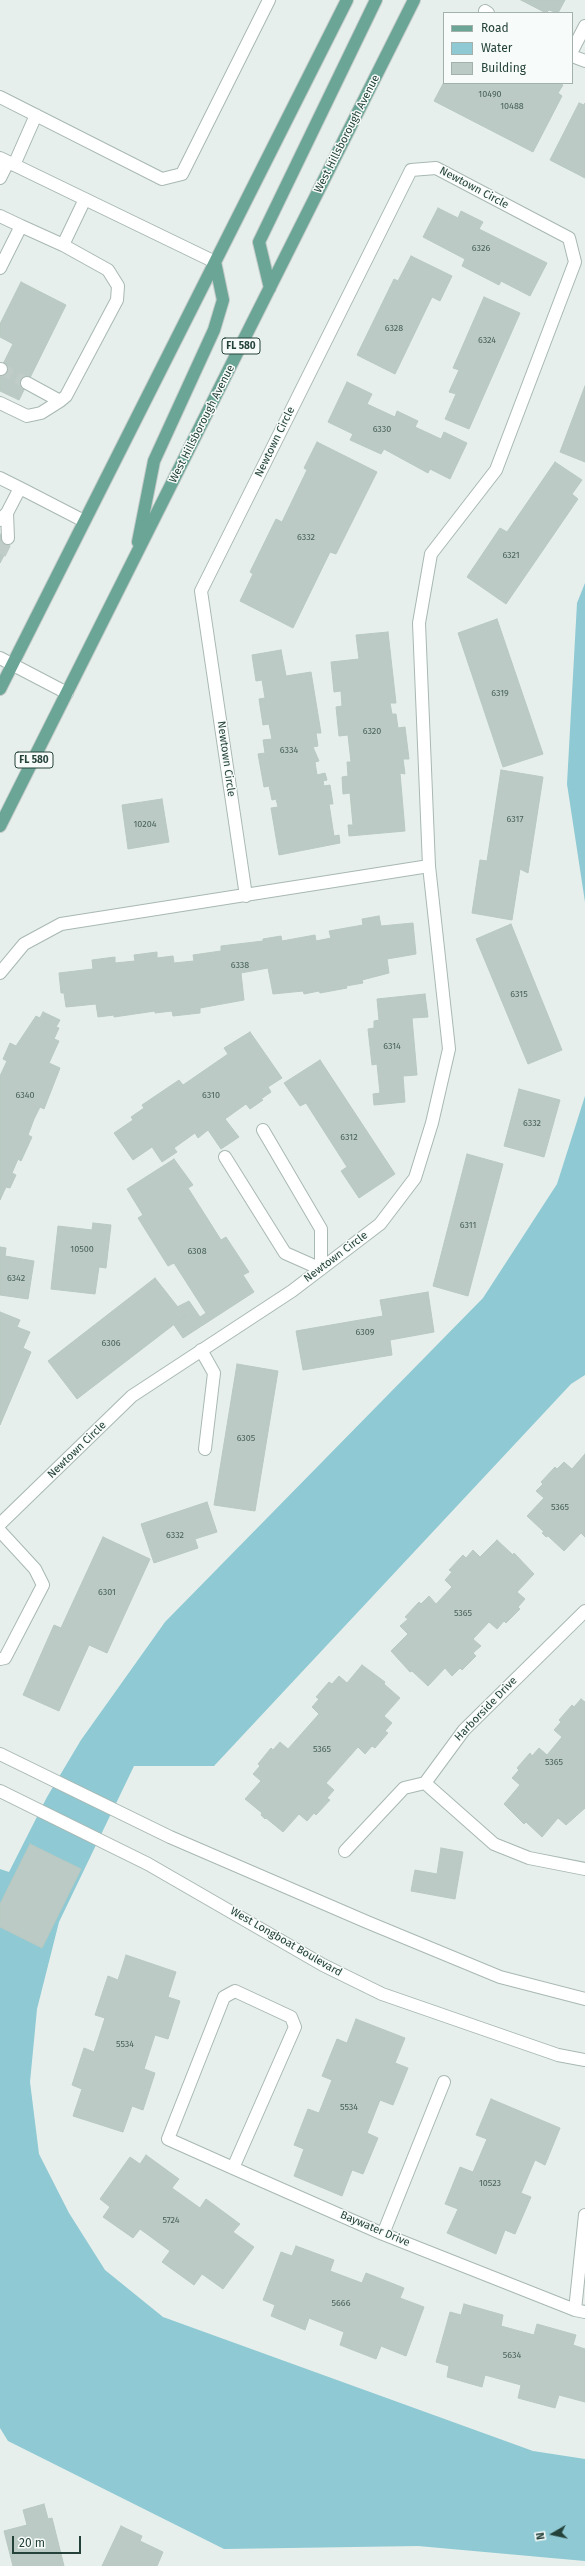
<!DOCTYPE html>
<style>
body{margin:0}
#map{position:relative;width:585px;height:2566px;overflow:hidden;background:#e6efeb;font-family:"Fira Sans",sans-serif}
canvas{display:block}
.legend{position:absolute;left:443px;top:12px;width:130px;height:72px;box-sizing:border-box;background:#f7fbf9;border:1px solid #a3b1ad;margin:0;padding:5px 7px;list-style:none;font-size:12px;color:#24423a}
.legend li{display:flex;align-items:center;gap:8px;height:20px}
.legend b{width:20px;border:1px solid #a3b1ad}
.north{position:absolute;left:533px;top:2514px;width:40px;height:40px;-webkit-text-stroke:3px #f7fbf9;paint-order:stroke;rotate:261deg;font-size:11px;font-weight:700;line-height:16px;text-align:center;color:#24423a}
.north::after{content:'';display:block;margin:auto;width:14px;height:18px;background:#24423a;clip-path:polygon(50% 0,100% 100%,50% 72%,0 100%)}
.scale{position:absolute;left:12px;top:2536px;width:69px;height:18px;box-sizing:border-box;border:2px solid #24423a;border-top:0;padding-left:5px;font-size:12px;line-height:14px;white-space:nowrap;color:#24423a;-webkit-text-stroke:3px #f7fbf9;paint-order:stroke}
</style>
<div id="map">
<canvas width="585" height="2566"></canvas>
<ul class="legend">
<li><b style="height:5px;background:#6aa596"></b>Road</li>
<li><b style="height:11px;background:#8ec9d4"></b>Water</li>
<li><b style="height:11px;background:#bbcac4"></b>Building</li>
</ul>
<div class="north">N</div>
<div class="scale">20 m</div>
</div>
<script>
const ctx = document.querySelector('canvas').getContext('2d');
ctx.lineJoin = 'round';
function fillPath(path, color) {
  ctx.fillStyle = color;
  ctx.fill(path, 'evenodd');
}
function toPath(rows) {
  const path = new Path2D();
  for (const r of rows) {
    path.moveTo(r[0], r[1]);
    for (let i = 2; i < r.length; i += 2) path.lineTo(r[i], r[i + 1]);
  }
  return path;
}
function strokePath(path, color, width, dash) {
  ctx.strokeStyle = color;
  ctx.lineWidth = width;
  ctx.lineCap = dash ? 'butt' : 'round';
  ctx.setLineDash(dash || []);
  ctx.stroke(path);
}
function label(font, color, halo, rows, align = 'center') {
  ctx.font = font + ' "Fira Sans",sans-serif';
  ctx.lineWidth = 3;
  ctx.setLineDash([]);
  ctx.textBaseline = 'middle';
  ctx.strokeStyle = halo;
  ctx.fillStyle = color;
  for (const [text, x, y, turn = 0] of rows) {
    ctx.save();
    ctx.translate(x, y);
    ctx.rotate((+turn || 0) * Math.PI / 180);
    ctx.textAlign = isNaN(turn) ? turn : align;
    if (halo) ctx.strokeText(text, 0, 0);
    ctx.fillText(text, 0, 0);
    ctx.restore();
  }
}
fillPath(toPath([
 [585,583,585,902,567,784,577,603],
 [585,1096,585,1375,571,1384,214,1766,134,1766,59,1922,37,2009,30,2082,39,2154,69,2213,105,2270,163,2317,533,2451,585,2459,585,2561,418,2546,224,2549,8,2441,0,2428,0,1869,9,1872,47,1797,81,1740,165,1622,483,1298,557,1184]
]), '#8ec9d4');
const building = toPath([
 [521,0,565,0,558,13,549,10,546,13,521,0],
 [444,82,558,83,563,85,558,93,562,96,533,152,434,101,444,82],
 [579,103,584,105,585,103,585,178,550,160,579,103],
 [438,208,458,218,461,211,483,222,479,229,547,263,530,296,501,281,499,285,462,266,465,259,423,237,438,208],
 [411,256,452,276,440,301,432,297,395,374,357,355,394,279,398,281,411,256],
 [21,282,66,305,19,400,0,391,0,370,13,344,0,337,0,324,21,282],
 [484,297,520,313,469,429,445,419,456,394,449,392,459,370,453,368,484,297],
 [347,382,372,394,367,404,395,417,397,411,418,421,415,427,441,439,444,432,467,443,450,479,430,469,428,473,384,449,381,454,350,440,353,434,328,422,347,382],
 [585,386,585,462,560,452,585,386],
 [317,442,377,472,336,554,330,552,293,628,240,601,253,574,250,572,276,519,282,522,307,470,304,468,317,442],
 [555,462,582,480,572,494,578,499,506,604,467,577,500,528,507,532,555,462],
 [0,534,12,540,0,563,0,534],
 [497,619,543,754,503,767,458,633,497,619],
 [388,632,396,703,390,703,392,714,396,714,398,728,405,727,409,759,403,759,405,774,400,773,405,831,349,836,348,825,353,825,350,793,343,794,342,777,348,776,347,762,351,762,348,735,339,736,336,707,342,706,341,691,334,692,331,662,359,659,356,635,388,632],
 [281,650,286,676,311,672,321,733,316,733,318,746,313,747,319,761,315,762,317,775,325,773,327,780,323,781,324,786,330,785,333,804,329,804,334,836,339,835,340,843,279,855,271,808,278,807,276,799,272,800,269,786,264,787,258,754,265,753,263,740,272,739,269,724,263,725,259,699,265,698,262,680,256,681,252,655,281,650],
 [501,770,543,777,528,873,520,869,512,920,472,913,480,860,487,861,501,770],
 [162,799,169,842,128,849,122,805,162,799],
 [379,916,381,926,413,923,416,954,387,959,389,973,362,980,363,983,346,986,347,988,320,993,319,991,304,994,303,991,273,994,268,968,241,973,244,1000,200,1008,200,1013,173,1016,172,1011,155,1013,155,1011,114,1017,114,1015,98,1017,96,1004,66,1007,64,993,61,993,59,973,93,969,92,960,115,957,115,963,135,961,134,955,157,952,157,958,173,956,174,963,194,961,193,955,221,951,221,946,263,941,263,939,281,936,282,941,315,935,316,941,331,938,329,931,363,925,362,919,379,916],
 [511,924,562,1050,528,1064,476,939,511,924],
 [425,994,428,1017,412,1018,417,1075,403,1076,405,1102,374,1105,373,1094,380,1093,377,1064,372,1065,368,1029,374,1028,374,1021,379,1020,377,999,425,994],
 [43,1012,60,1020,56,1027,59,1028,54,1039,59,1041,49,1063,60,1068,44,1109,40,1107,34,1119,28,1135,32,1137,21,1161,18,1159,12,1173,16,1175,10,1188,6,1187,0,1200,0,1076,7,1061,3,1059,10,1043,16,1046,36,1016,40,1018,43,1012],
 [250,1032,282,1078,268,1087,271,1092,261,1099,263,1100,250,1109,246,1104,225,1119,239,1137,221,1149,208,1130,198,1138,195,1133,174,1148,177,1152,162,1162,152,1147,133,1160,114,1133,133,1120,131,1117,144,1108,142,1105,179,1080,183,1085,228,1054,224,1048,250,1032],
 [320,1060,395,1174,359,1198,341,1171,347,1167,306,1103,300,1106,284,1083,320,1060],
 [519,1089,560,1100,544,1157,504,1146,519,1089],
 [467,1154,503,1164,468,1296,433,1286,467,1154],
 [174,1159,193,1185,188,1188,221,1240,226,1237,249,1272,243,1275,254,1292,183,1338,174,1325,185,1316,177,1307,189,1301,200,1317,206,1313,174,1263,168,1266,138,1218,143,1215,127,1189,174,1159],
 [93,1223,111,1225,106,1268,99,1267,95,1294,51,1289,58,1226,92,1230,93,1223],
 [0,1247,6,1248,5,1256,34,1261,28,1299,0,1295,0,1247],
 [155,1278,185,1316,77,1399,48,1361,155,1278],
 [428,1292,434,1332,390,1340,392,1355,303,1370,296,1331,383,1316,380,1300,428,1292],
 [0,1312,20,1320,17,1327,30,1332,23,1348,31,1352,0,1425,0,1312],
 [237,1364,278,1371,255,1511,214,1505,237,1364],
 [585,1454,585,1537,581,1533,564,1551,548,1536,546,1537,542,1533,544,1532,527,1516,544,1498,536,1491,543,1484,541,1482,555,1467,557,1469,564,1462,572,1469,585,1454],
 [207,1502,217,1532,195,1539,198,1548,154,1563,141,1524,207,1502],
 [103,1537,150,1559,107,1653,89,1645,59,1711,23,1695,54,1625,61,1628,103,1537],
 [497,1540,513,1555,514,1553,534,1574,517,1592,525,1599,518,1607,520,1609,506,1623,504,1621,497,1629,489,1622,473,1639,481,1646,473,1653,476,1656,462,1670,460,1668,452,1676,445,1668,428,1686,412,1671,410,1672,391,1651,408,1634,400,1626,408,1619,405,1617,419,1602,421,1604,429,1596,436,1604,452,1587,445,1580,452,1572,449,1570,463,1555,466,1558,473,1550,480,1557,497,1540],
 [362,1665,385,1682,384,1684,400,1698,384,1716,392,1723,385,1731,388,1733,375,1748,372,1746,365,1754,358,1747,326,1783,334,1790,327,1798,330,1800,316,1815,314,1813,307,1821,299,1814,283,1832,266,1818,265,1819,261,1815,262,1813,245,1799,261,1781,253,1774,260,1766,258,1764,271,1748,273,1750,280,1742,288,1749,319,1714,312,1707,319,1699,316,1697,329,1682,332,1684,339,1676,347,1683,362,1665],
 [581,1699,585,1702,585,1808,566,1825,558,1818,542,1837,526,1822,524,1824,504,1804,520,1785,512,1778,519,1770,517,1768,530,1753,532,1756,539,1748,547,1755,562,1737,554,1730,561,1722,559,1720,572,1705,574,1707,581,1699],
 [30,1844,81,1869,42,1948,0,1927,0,1904,30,1844],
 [441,1848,463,1852,455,1899,411,1891,415,1870,437,1874,441,1848],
 [126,1955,176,1972,168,1997,180,2001,168,2039,155,2035,144,2069,155,2073,143,2110,132,2106,123,2132,73,2116,82,2089,72,2085,84,2048,94,2052,105,2018,95,2015,108,1976,118,1980,126,1955],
 [356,2019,405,2038,395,2063,408,2068,393,2105,380,2100,367,2133,378,2138,363,2174,352,2170,342,2196,294,2176,304,2149,294,2145,308,2109,319,2113,332,2080,322,2076,337,2039,347,2043,356,2019],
 [491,2099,560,2128,545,2165,535,2160,521,2193,531,2197,515,2234,505,2230,496,2254,447,2233,458,2209,445,2204,460,2167,473,2172,487,2139,476,2135,491,2099],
 [146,2155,179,2179,172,2188,200,2208,206,2199,240,2224,233,2232,254,2247,223,2289,202,2274,194,2285,162,2262,170,2251,140,2229,133,2238,103,2217,110,2207,100,2199,130,2157,140,2164,146,2155],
 [296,2246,334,2260,330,2271,362,2283,366,2273,404,2288,400,2298,424,2307,406,2356,381,2346,376,2359,340,2345,344,2332,309,2318,305,2330,271,2316,275,2305,263,2300,281,2252,292,2256,296,2246],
 [464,2304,503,2315,501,2326,534,2335,537,2324,576,2335,573,2345,585,2349,585,2402,559,2395,555,2408,518,2398,521,2385,485,2375,482,2387,447,2377,449,2366,436,2362,450,2312,461,2315,464,2304],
 [44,2504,48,2519,52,2518,64,2566,13,2566,4,2531,27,2525,23,2510,44,2504],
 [121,2526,142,2536,140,2541,163,2552,157,2566,102,2566,121,2526]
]);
fillPath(building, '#bbcac4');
strokePath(building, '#b8c9c2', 1);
strokePath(toPath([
 [1,369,27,383],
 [0,554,8,538]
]), '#bfccc8', 12, [12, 6]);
const minor = toPath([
 [485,11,488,13],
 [572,51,585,26],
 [572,56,585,61],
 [0,97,162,179,182,174,269,0],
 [0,158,215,262],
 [14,165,36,115],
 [0,178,8,162],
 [0,216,21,226],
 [63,245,85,199],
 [0,268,21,226,63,245,108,270,118,286,117,300,66,396,60,401,41,413,27,416,0,403],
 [0,369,1,369],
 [27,383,60,401],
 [0,478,20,488],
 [7,513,8,538],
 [0,520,7,513,20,488,84,521],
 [0,658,67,693],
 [0,973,24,944,61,924,429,866],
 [225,1157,285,1253,321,1269,321,1229,263,1130],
 [201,1350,214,1373,205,1449],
 [0,1524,132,1396,292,1291,380,1224,415,1178,432,1123,449,1049,429,866,419,623,431,554,496,470,575,262,569,238,436,168,411,170,201,591,246,896],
 [0,1531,35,1569,43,1585,5,1658,0,1659],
 [585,1611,464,1730,425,1783,494,1844,529,1858,585,1869],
 [0,1754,170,1837,367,1922,500,1977,585,1999],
 [0,1791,148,1864,323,1965,382,1994,558,2055,585,2060],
 [345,1851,404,1788,425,1783],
 [233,2168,295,2027,291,2017,235,1991,224,1997,168,2139,233,2168,383,2234,575,2310,585,2312],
 [383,2234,444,2082],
 [575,2310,585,2215]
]);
const major = toPath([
 [270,288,259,242,376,0],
 [138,542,154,461,214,330,223,300,215,262],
 [0,689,347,0],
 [0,826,414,0]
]);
strokePath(minor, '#a8b8b2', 14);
strokePath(major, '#c2cac8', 14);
strokePath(minor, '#fff', 12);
strokePath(major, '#6aa596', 12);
label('9px', '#4a645c', null, [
 ["10490",490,94],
 ["10488",512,106],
 ["6326",481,248],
 ["6328",394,328],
 ["6324",487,340],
 ["6330",382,429],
 ["6332",306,537],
 ["6321",511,555],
 ["6319",500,693],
 ["6320",372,731],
 ["6334",289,750],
 ["6317",515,819],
 ["10204",145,824],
 ["6338",240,965],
 ["6315",519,994],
 ["6314",392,1046],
 ["6340",25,1095],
 ["6310",211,1095],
 ["6332",532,1123],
 ["6312",349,1137],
 ["6311",468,1225],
 ["10500",82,1249],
 ["6308",197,1251],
 ["6342",16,1278],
 ["6309",365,1332],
 ["6306",111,1343],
 ["6305",246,1438],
 ["5365",560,1507],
 ["6332",175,1535],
 ["6301",107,1592],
 ["5365",463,1613],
 ["5365",322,1749],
 ["5365",554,1762],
 ["5534",125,2044],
 ["5534",349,2107],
 ["10523",490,2183],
 ["5724",171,2220],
 ["5666",341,2303],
 ["5634",512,2355]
]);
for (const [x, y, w] of [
 [241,346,38],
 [34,760,38]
]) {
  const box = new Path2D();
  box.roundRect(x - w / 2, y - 8, w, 16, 3);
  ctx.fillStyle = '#f7fbf9';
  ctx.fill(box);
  strokePath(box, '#24423a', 1);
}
label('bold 10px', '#24423a', null, [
 ["FL 580",241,346],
 ["FL 580",34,760]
]);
label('11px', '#24423a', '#f7fbf9', [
 ["West Hillsborough Avenue",347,134,-63],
 ["Newtown Circle",474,188,28],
 ["West Hillsborough Avenue",202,424,-63],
 ["Newtown Circle",275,442,-64],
 ["Newtown Circle",226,759,82],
 ["Newtown Circle",336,1257,-37],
 ["Newtown Circle",77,1450,-44],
 ["Harborside Drive",486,1709,-46],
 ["West Longboat Boulevard",286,1942,30],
 ["Baywater Drive",375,2229,23]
]);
</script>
